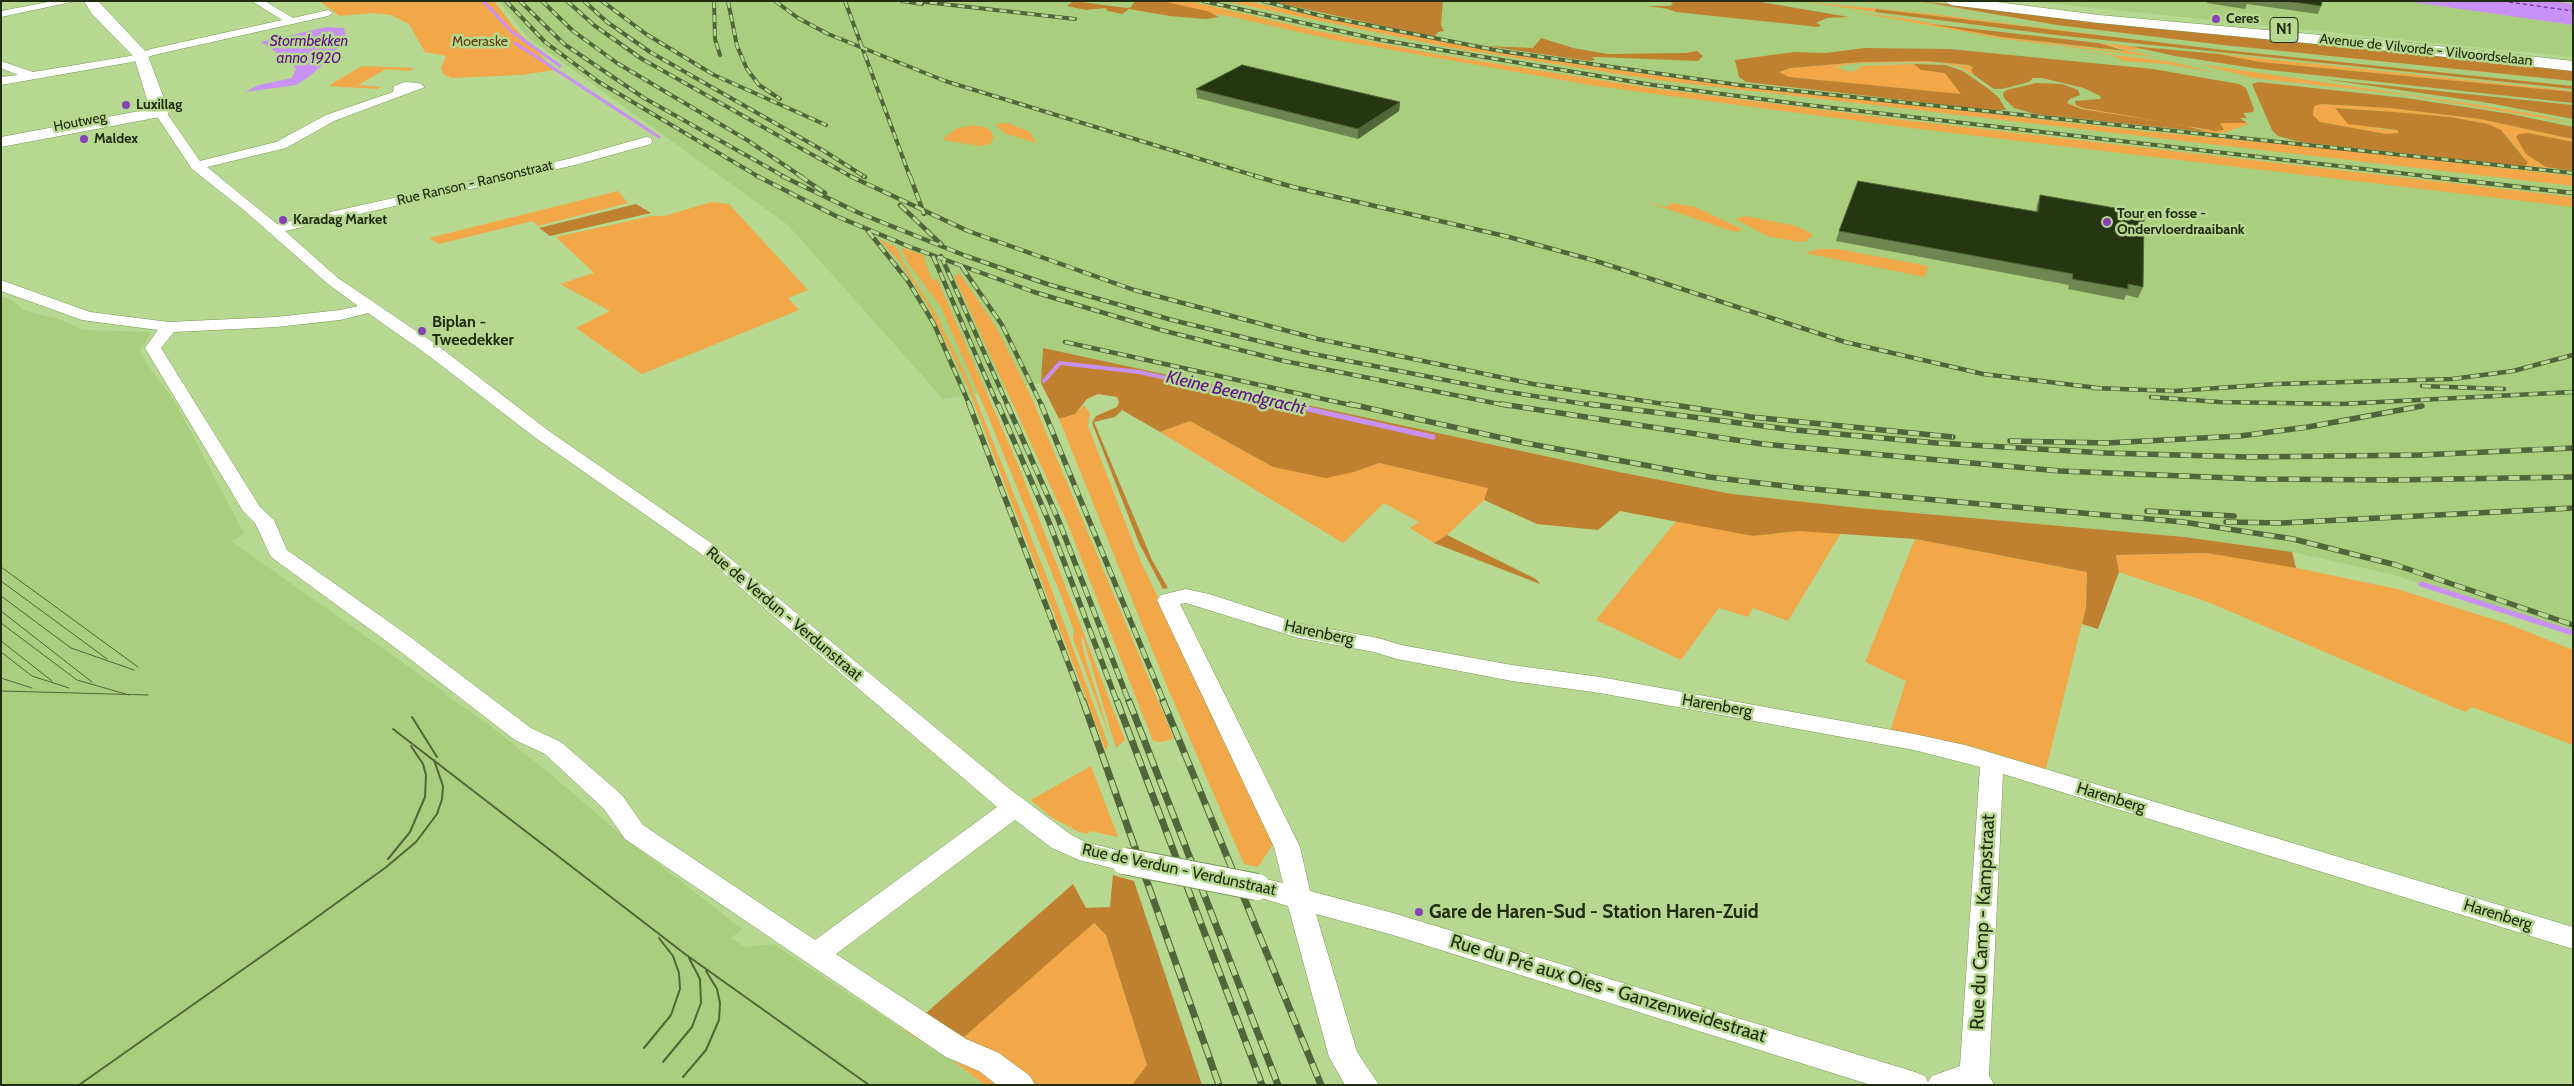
<!DOCTYPE html>
<meta charset="utf-8">
<style>
body{margin:0}
#map{position:relative;width:2574px;height:1086px;overflow:hidden;background:#b6d890;font-family:Cabin,sans-serif}
canvas{display:block}
.frame{position:absolute;inset:0;border:2px solid #202d10;pointer-events:none}
</style>
<div id="map">
<canvas width="2574" height="1086"></canvas>
<div class="frame"></div>
</div>
<script>
const ctx = document.querySelector('canvas').getContext('2d');
ctx.lineJoin = 'round';
function fillPath(path, color) {
  ctx.fillStyle = color;
  ctx.fill(path, 'evenodd');
}
function toPath(rows) {
  const path = new Path2D();
  for (const r of rows) {
    path.moveTo(r[0], r[1]);
    for (let i = 2; i < r.length; i += 2) path.lineTo(r[i], r[i + 1]);
  }
  return path;
}
function strokePath(path, color, width, dash) {
  ctx.strokeStyle = color;
  ctx.lineWidth = width;
  ctx.lineCap = dash ? 'butt' : 'round';
  ctx.setLineDash(dash || []);
  ctx.stroke(path);
}
function label(font, color, halo, rows, align = 'center') {
  ctx.font = font + ' Cabin,sans-serif';
  ctx.lineWidth = 5;
  ctx.setLineDash([]);
  ctx.textBaseline = 'middle';
  ctx.strokeStyle = halo;
  ctx.fillStyle = color;
  for (const [text, x, y, turn = 0] of rows) {
    ctx.save();
    ctx.translate(x, y);
    ctx.rotate((+turn || 0) * Math.PI / 180);
    ctx.textAlign = isNaN(turn) ? turn : align;
    if (halo) ctx.strokeText(text, 0, 0);
    ctx.fillText(text, 0, 0);
    ctx.restore();
  }
}
fillPath(toPath([
 [499,1,1918,1,2057,25,2223,45,2573,81,2573,633,2522,614,2390,574,2292,552,2184,537,1859,508,1732,494,1619,472,1043,348,1041,383,943,399,788,225,526,36],
 [2027,1,2405,1,2573,25,2573,57],
 [1,296,13,301,23,310,61,320,83,330,151,332,140,351,146,363,174,400,244,534,231,541,447,694,447,696,484,721,554,777,631,843,742,929,731,938,745,947,773,944,935,1051,948,1057,985,1085,1,1085]
]), '#a9ce7e');
fillPath(toPath([
 [319,1,494,1,514,27,555,70,520,75,452,78,443,74,441,68,446,56,425,52,409,24,391,15,373,13,340,16],
 [1162,1,1190,1,1317,31,1441,55,1651,88,1895,119,2573,197,2573,207,1911,128,1596,86,1330,39,1224,15,1214,15],
 [1224,1,1246,1,1372,28,1508,54,1660,76,2151,132,2316,147,2573,176,2573,186,1657,80,1452,48],
 [1807,2,1933,14,2124,38,1876,9,1875,12],
 [1856,12,1909,19,2002,37,2124,52,2123,49,2099,43,2130,46,2144,49,2126,50,2155,57,2004,39],
 [2030,45,2173,62,2216,73,2167,64,2122,61,2119,58,2109,55],
 [2219,54,2573,91,2573,92,2260,62],
 [1927,61,1971,66,1974,75,1960,67,1936,62,1860,63,1837,66,1843,70,1853,72,1862,66,1916,64,1914,64,1929,71,1945,73,1961,93,1959,94,1789,77,1779,72,1791,68,1860,62],
 [2198,64,2486,106,2539,115,2573,123,2406,95,2254,78],
 [362,66,414,68,409,71,386,69,358,85,381,87,378,89,328,86],
 [2067,103,2093,110,2182,124,2216,131,2220,126,2220,123,2235,123,2240,119,2249,124,2223,133,2203,133,2207,133,2198,128,2094,112],
 [2321,104,2390,108,2480,119,2573,139,2573,142,2528,133,2537,162,2550,168,2525,166,2528,163,2507,136,2488,124,2450,117,2342,108,2380,129,2398,130,2399,134,2386,134,2320,122,2313,115,2314,106],
 [1008,123,1030,132,1036,143,1004,133,995,124],
 [973,125,987,128,992,133,994,137,990,144,980,146,944,140,944,138,956,129],
 [618,191,628,203,538,226,533,221,439,244,429,238],
 [712,202,729,204,808,290,788,298,799,310,642,374,576,328,610,311,560,284,594,273,556,237,652,216,664,216],
 [1647,202,1667,207,1672,203,1695,207,1742,229,1739,232,1728,230],
 [1745,216,1796,226,1811,233,1812,236,1811,238,1807,238,1809,241,1799,242,1767,236,1735,219],
 [879,239,896,247,904,264,936,314,970,384,1050,585,1108,744,1106,751,967,385,928,306,900,262],
 [903,248,923,255,932,280,937,279,1019,467,1125,740,1116,748,1083,638,1081,638,1084,653,1110,737,1073,639,1074,631,1062,598,988,416,941,307,908,263,902,250],
 [1818,249,1838,249,1928,266,1925,277,1805,253],
 [956,268,996,327,1030,394,1174,739,1159,742,1153,741,1066,520,954,276,959,275],
 [1084,405,1090,413,1088,426,1140,560,1275,841,1258,867,1244,864,1166,684,1059,419,1075,414],
 [1190,421,1273,467,1354,472,1379,463,1489,488,1484,500,1447,535,1434,543,1410,528,1419,522,1384,503,1343,543,1160,432],
 [1677,520,1753,536,1798,531,1841,533,1788,621,1753,608,1748,617,1719,608,1681,660,1596,620],
 [1915,539,2087,572,2086,607,2046,769,1977,748,1890,732,1906,681,1865,662],
 [2207,553,2268,562,2397,589,2508,624,2573,650,2573,745,2472,707,2465,712,2208,602,2119,572,2116,555],
 [1091,766,1118,837,1090,831,1088,834,1079,832,1051,817,1031,800],
 [1093,923,1106,935,1147,1065,1132,1085,985,1085,948,1057,905,1031,925,1014,964,1037]
]), '#f2a749');
fillPath(toPath([
 [1073,1,1127,8,1131,7,1135,1,1162,1,1207,11,1219,17,1206,19,1170,16,1129,9,1122,14,1108,11,1105,8,1086,10,1067,6],
 [1269,1,1443,1,1441,25,1444,31,1438,32,1434,37],
 [1670,1,1755,1,1849,17,1827,18,1816,23,1821,25,1818,27,1676,12,1668,9,1647,6,1670,6,1673,4],
 [1918,1,2573,70,2573,81,2223,45,2057,25],
 [1876,9,2224,50,2573,86,2573,89,2056,35,1875,12],
 [1931,24,2098,43,2126,51,2002,37],
 [1541,38,1573,48,1608,54,1686,53,1697,51,1703,56,1698,61,1597,57,1592,57,1595,60,1590,61,1486,46,1533,48],
 [2130,46,2219,54,2260,62,2573,92,2573,103,2260,69,2175,56],
 [1865,48,1949,49,2153,69,2239,84,2246,88,2254,109,2253,112,2243,113,2247,118,2240,118,2247,123,2220,123,2224,130,2216,131,2083,108,2076,105,2075,101,2098,99,2101,99,2100,96,2084,88,2042,78,2033,78,2029,82,2002,89,1994,89,1974,75,1971,70,1973,67,1968,65,1927,61,1860,62,1791,68,1779,72,1789,77,1961,94,1945,73,1921,70,1914,64,1945,65,1963,71,1990,90,1999,98,2006,110,1991,110,1746,82,1739,77,1735,60,1794,52,1826,53],
 [2323,79,2573,105,2573,119,2483,102],
 [2258,82,2406,98,2511,114,2573,127,2573,139,2480,119,2390,108,2321,104,2314,106,2313,115,2320,122,2386,134,2399,133,2397,130,2348,124,2335,108,2394,112,2450,117,2488,124,2501,130,2528,163,2525,166,2300,142,2278,136,2272,130,2252,84],
 [2036,83,2062,84,2078,90,2080,95,2070,99,2067,103,2081,109,2183,125,2208,132,2035,114,2014,108,2004,98,2003,93,2007,90],
 [2528,133,2573,142,2573,171,2546,167,2526,154,2516,137,2519,134],
 [636,204,651,213,550,236,539,228],
 [1043,348,1619,472,1732,494,1859,508,2184,537,2292,552,2296,568,2207,553,2116,555,2119,572,2098,629,2082,624,2086,607,2087,572,1915,539,1798,531,1753,536,1620,511,1598,530,1537,524,1484,500,1488,488,1379,463,1354,472,1326,478,1273,467,1190,421,1160,432,1122,410,1115,417,1094,422,1152,560,1168,588,1163,589,1139,543,1092,423,1096,416,1117,407,1119,402,1117,397,1098,394,1087,399,1075,414,1059,419,1041,383],
 [1447,535,1536,579,1540,584,1434,543],
 [1113,875,1134,881,1202,1085,1132,1085,1147,1065,1106,935,1094,923,964,1037,925,1014,1073,884,1086,908,1110,907]
]), '#bf8030');
fillPath(toPath([
 [2405,1,2553,1,2573,4,2573,25],
 [327,27,344,28,346,37,331,58,307,78,296,85,245,92,259,85,292,78,296,69,289,61,261,42]
]), '#c990f5');
strokePath(toPath([
 [483,1,511,31,560,66],
 [515,43,659,137]
]), '#c990f5', 3);
strokePath(toPath([
 [1044,381,1060,363,1139,372,1292,406]
]), '#c990f5', 4);
strokePath(toPath([
 [1286,404,1433,437],
 [2421,584,2573,633]
]), '#c990f5', 5);
strokePath(toPath([
 [2502,1,2573,11]
]), '#60128b', 1, [4, 3]);
const minor = toPath([
 [53,1,76,1,1,17,1,11,53,1],
 [252,1,265,1,293,18,328,10,333,13,328,16,154,55,132,62,1,85,1,77,18,75,1,68,1,61,33,72,130,56,151,49,282,20,252,1],
 [405,82,419,83,425,87,334,121,286,148,207,167,277,224,568,159,646,137,651,138,652,141,651,144,575,165,285,231,338,278,437,345,549,431,714,545,1011,790,1070,834,1085,842,1133,854,1137,861,1133,868,1124,871,1079,860,1052,848,1015,820,836,954,966,1039,999,1053,1030,1076,1035,1085,997,1085,979,1071,946,1057,625,839,604,809,545,754,515,740,393,646,271,557,255,523,243,511,145,348,158,330,82,320,1,291,1,280,90,312,169,322,276,317,340,310,358,306,328,284,245,211,192,169,154,112,156,109,164,109,200,161,276,142,326,115,393,92,394,86,405,82],
 [368,313,425,353,537,439,700,553,997,807,815,940,643,825,622,795,561,742,531,728,409,636,287,550,274,520,260,507,161,348,174,332,276,327,340,320,368,313],
 [1186,589,1209,594,1302,624,1378,638,1401,645,1512,665,1600,677,1914,734,1965,745,2573,927,2573,949,2003,774,1989,1075,1994,1085,1871,1085,1393,935,1316,914,1357,1052,1379,1085,1345,1085,1329,1057,1288,906,1248,894,1244,887,1248,880,1257,877,1283,883,1274,847,1157,600,1161,595,1186,589],
 [1186,603,1299,638,1374,652,1397,659,1512,681,1600,693,1914,750,1980,767,1960,1066,1932,1076,1928,1082,1925,1076,1915,1072,1393,913,1310,891,1300,847,1180,604,1186,603]
]);
const secondary = toPath([
 [84,1,98,1,147,53,169,112,166,116,160,117,1,147,1,137,150,109,134,57,92,14,84,1]
]);
const primary = toPath([
 [1944,1,1989,1,2099,15,2410,43,2573,61,2573,71,2410,53,2099,23,1951,5,1944,1]
]);
strokePath(minor, '#799853', 1);
strokePath(secondary, '#799853', 1);
strokePath(primary, '#799853', 1);
fillPath(minor, '#fff');
fillPath(secondary, '#fff');
fillPath(primary, '#fff');
strokePath(toPath([
 [1,567,138,667],
 [1,581,107,659],
 [1,596,71,648,134,670],
 [1,611,92,682],
 [1,623,77,680,129,695],
 [1,641,52,681],
 [1,652,32,676,69,688],
 [1,678,32,688],
 [1,691,148,695]
]), '#51653a', 1);
strokePath(toPath([
 [412,717,437,757],
 [393,729,685,954,869,1085],
 [388,859,410,832,425,797,426,775,423,764,411,746],
 [644,1048,671,1015,680,989,679,973,673,956,659,938],
 [663,1062,692,1027,701,1003,700,979,689,958],
 [683,1077,706,1050,719,1020,720,1003,717,989,706,971],
 [79,1085,306,925,385,868,416,842,437,814,442,799,443,786,434,760]
]), '#51653a', 2);
const railFar3 = toPath([
 [506,1,545,42,599,82,759,177],
 [520,1,564,44,644,98,785,177],
 [542,1,573,31,617,63,747,140,802,177],
 [567,1,595,26,642,59,852,177],
 [584,1,607,22,650,52,824,151,865,177],
 [602,1,646,34,714,75,826,125],
 [714,1,715,39,720,55],
 [728,1,737,46,747,69,759,85,780,99],
 [775,1,798,18,828,34,945,81,1259,177],
 [845,1,910,177],
 [902,1,922,4],
 [916,1,1075,19],
 [1203,1,1381,40,1653,85,1807,105,2434,177],
 [1263,1,1322,16,1500,51,1739,85,2573,173]
]);
const railFar2 = toPath([
 [757,176,836,216,910,247,1034,292,1161,330,1284,361,1509,406],
 [782,176,859,213,966,256,1047,284,1172,320,1308,353,1496,390,1597,406],
 [800,176,825,193],
 [850,176,968,231,1134,290,1318,339,1533,384,1677,406],
 [863,176,865,177],
 [910,176,924,214],
 [1255,176,1293,187,1509,237,1596,261,1845,342,1983,374,2098,388],
 [2423,176,2573,193],
 [900,205,942,245],
 [868,231,908,281,934,324,970,406],
 [933,256,998,406],
 [941,256,1008,406],
 [962,267,1002,325,1042,406],
 [1065,342,1355,406],
 [2422,386,2504,389],
 [2093,388,2175,391,2276,384,2452,379,2513,371,2573,355],
 [2151,397,2219,402,2341,404,2573,392]
]);
const railFar1 = toPath([
 [969,404,1083,702],
 [998,404,1049,522,1117,702],
 [1007,404,1058,519,1129,702],
 [1041,404,1164,702],
 [1350,404,1525,443,1709,477,1802,488,2183,522,2293,539,2396,565,2573,625],
 [1501,404,1762,444,2060,471,2257,479,2392,480,2573,477],
 [1589,404,1795,430,1937,443,2106,453,2248,457,2420,455,2573,448],
 [1668,404,1751,417,1953,437],
 [2010,441,2107,443,2240,436,2308,427,2422,406],
 [2147,511,2234,516],
 [2226,522,2282,523,2573,508]
]);
const rail = toPath([
 [1083,701,1219,1085],
 [1117,701,1262,1085],
 [1129,701,1278,1085],
 [1163,701,1321,1085]
]);
strokePath(railFar3, '#51653a', 4);
strokePath(railFar2, '#51653a', 4.5);
strokePath(railFar1, '#51653a', 5.5);
strokePath(rail, '#51653a', 7);
strokePath(railFar3, '#b6d890', 2.5, [7]);
strokePath(railFar2, '#b6d890', 3, [9]);
strokePath(railFar1, '#b6d890', 4, [11]);
strokePath(rail, '#b6d890', 5, [14]);
const minorBridge = toPath([
 [1124,861,1257,887]
]);
strokePath(minorBridge, '#799853', 28, []);
strokePath(minorBridge, '#fff', 26);
fillPath(toPath([
 [2208,1,2322,1,2321,6,2318,14,2247,4,2245,9,2207,3],
 [1196,89,1400,102,1399,111,1358,139,1197,98],
 [2040,195,2143,287,2138,298,2126,295,2124,300,2068,289,2069,285,1836,241,1839,231,2036,212,2037,205]
]), '#6e8751');
fillPath(toPath([
 [1400,102,1399,111,1358,139,1358,129]
]), '#516738');
const building = toPath([
 [2286,1,2322,1,2321,6,2286,1],
 [1242,65,1400,102,1358,129,1196,89,1242,65],
 [1858,181,2038,212,2040,195,2144,213,2143,287,2128,284,2128,289,2072,279,2073,274,1839,231,1858,181]
]);
fillPath(building, '#263612');
strokePath(building, '#516738', 1);
for (const [x, y, r, color] of [
 [2216,19,5,"#8742b6"],
 [126,105,5,"#8742b6"],
 [84,139,5,"#8742b6"],
 [283,220,5,"#8742b6"],
 [2107,222,5,"#8742b6"],
 [422,331,5,"#8742b6"],
 [1419,912,5,"#8742b6"]
]) {
  const dot = new Path2D();
  dot.arc(x, y, r, 0, 2 * Math.PI);
  ctx.fillStyle = color;
  ctx.fill(dot);
  strokePath(dot, '#b6d890', 2);
}
label('bold 14px', '#202d10', '#b6d890', [
 ["Ceres",2226,19],
 ["Luxillag",136,105],
 ["Maldex",94,139],
 ["Tour en fosse -",2117,214],
 ["Ondervloerdraaibank",2117,230],
 ["Karadag Market",293,220]
], 'left');
label('14px', '#614016', '#b6d890', [
 ["Moeraske",480,42]
]);
label('14px', '#202d10', '#b6d890', [
 ["Avenue de Vilvorde - Vilvoordselaan",2426,50,6],
 ["Houtweg",80,122,-11],
 ["Rue Ranson - Ransonstraat",475,183,-13]
]);
for (const [x, y, w] of [
 [2284,30,28]
]) {
  const box = new Path2D();
  box.roundRect(x - w / 2, y - 12.5, w, 25, 4);
  ctx.fillStyle = '#b6d890';
  ctx.fill(box);
  strokePath(box, '#202d10', 1);
}
label('bold 15px', '#202d10', null, [
 ["N1",2284,30]
]);
label('italic 15px', '#60128b', '#b6d890', [
 ["Stormbekken",309,42],
 ["anno 1920",309,59]
]);
label('bold 16px', '#202d10', '#b6d890', [
 ["Biplan -",432,322],
 ["Tweedekker",432,340]
], 'left');
label('16px', '#202d10', '#b6d890', [
 ["Rue de Verdun - Verdunstraat",784,614,40],
 ["Harenberg",1319,633,12],
 ["Harenberg",1717,706,10],
 ["Harenberg",2111,798,17],
 ["Rue de Verdun - Verdunstraat",1179,870,12],
 ["Harenberg",2498,915,17]
]);
label('italic 18px', '#60128b', '#b6d890', [
 ["Kleine Beemdgracht",1236,393,13]
]);
label('bold 19px', '#202d10', '#b6d890', [
 ["Gare de Haren-Sud - Station Haren-Zuid",1429,912]
], 'left');
label('19px', '#202d10', '#b6d890', [
 ["Rue du Camp - Kampstraat",1983,922,-87],
 ["Rue du Pré aux Oies - Ganzenweidestraat",1608,989,17]
]);
</script>
